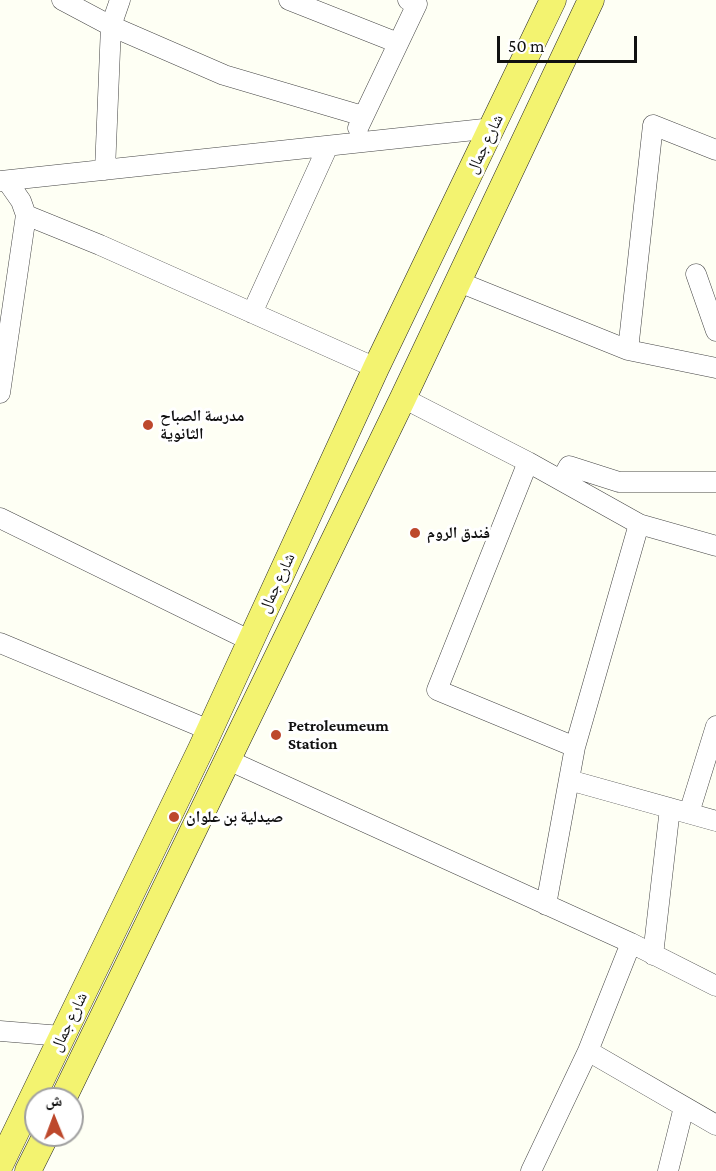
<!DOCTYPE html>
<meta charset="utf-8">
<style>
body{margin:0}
#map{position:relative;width:716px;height:1171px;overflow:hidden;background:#fefff4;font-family:"Crimson Pro","Noto Naskh Arabic",serif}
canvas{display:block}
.north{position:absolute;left:24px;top:1087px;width:60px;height:60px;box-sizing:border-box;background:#fff;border:2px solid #a0a0a0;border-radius:50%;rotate:359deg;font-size:16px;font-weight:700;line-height:24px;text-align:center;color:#111}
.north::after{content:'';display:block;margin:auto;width:21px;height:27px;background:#bd482c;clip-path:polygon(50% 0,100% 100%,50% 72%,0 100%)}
.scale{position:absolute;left:497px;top:36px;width:140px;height:27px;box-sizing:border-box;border:3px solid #111;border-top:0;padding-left:8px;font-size:18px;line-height:21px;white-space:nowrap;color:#111;-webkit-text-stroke:4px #fff;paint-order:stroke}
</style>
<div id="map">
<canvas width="716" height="1171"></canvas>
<div class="north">ش</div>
<div class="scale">50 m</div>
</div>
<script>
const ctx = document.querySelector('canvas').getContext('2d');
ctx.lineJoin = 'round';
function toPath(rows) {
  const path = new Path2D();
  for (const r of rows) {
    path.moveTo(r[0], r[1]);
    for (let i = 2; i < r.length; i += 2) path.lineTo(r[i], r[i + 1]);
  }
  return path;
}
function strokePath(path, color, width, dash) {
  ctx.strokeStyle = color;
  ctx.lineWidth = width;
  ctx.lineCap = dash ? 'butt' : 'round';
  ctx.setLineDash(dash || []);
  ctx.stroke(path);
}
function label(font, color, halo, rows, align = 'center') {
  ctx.font = font + ' "Crimson Pro","Noto Naskh Arabic",serif';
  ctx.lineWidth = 6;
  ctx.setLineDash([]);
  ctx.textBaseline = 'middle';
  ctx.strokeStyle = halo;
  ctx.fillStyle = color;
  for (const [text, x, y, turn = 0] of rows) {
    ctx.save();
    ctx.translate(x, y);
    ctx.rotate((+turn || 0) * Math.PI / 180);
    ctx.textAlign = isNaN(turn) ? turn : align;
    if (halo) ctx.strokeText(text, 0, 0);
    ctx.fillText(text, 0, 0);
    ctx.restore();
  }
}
const minor = toPath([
 [62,0,111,26,224,75,363,116],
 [289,0,398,43],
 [358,128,417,4,408,0],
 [105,170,111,26,120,0],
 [0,181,493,128],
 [7,181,21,201,26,215,100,245,376,368],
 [696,274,716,331],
 [459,282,628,350,716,368],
 [252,313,328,146],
 [628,350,653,125,716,150],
 [0,393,26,215],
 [403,398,528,462,639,524,716,546],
 [528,462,437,690,575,747],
 [561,480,569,466,619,482,716,482],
 [0,518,251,641],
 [0,643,209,730],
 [228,760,631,943,716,986],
 [569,780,716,821],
 [689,813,716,726],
 [546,905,575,747,639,524],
 [653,955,670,808],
 [0,1031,62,1036],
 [588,1051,716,1125],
 [531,1171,588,1051,631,943],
 [668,1171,684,1107]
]);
const major = toPath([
 [63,1099,403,398,591,0],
 [0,1165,201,749,376,368,553,0],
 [28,1171,46,1135]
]);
strokePath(minor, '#444', 21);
strokePath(major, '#222', 27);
strokePath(minor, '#fff', 20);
strokePath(major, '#f3f370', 26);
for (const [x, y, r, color] of [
 [148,425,6,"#bd482c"],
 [415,533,6,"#bd482c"],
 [276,735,6,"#bd482c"],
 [174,817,6,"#bd482c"]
]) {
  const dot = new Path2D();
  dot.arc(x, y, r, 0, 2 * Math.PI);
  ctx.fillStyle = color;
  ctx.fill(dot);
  strokePath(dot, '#fff', 2);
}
label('16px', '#111', '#fff', [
 ["شارع جمال",485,144,-64],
 ["شارع جمال",277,583,-65],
 ["شارع جمال",69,1022,-64]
]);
label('bold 16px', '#111', '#fff', [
 ["مدرسة الصباح",160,416],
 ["الثانوية",160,434],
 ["فندق الروم",427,533],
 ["Petroleumeum",288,726],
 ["Station",288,744],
 ["صيدلية بن علوان",186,817]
], 'left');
</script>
